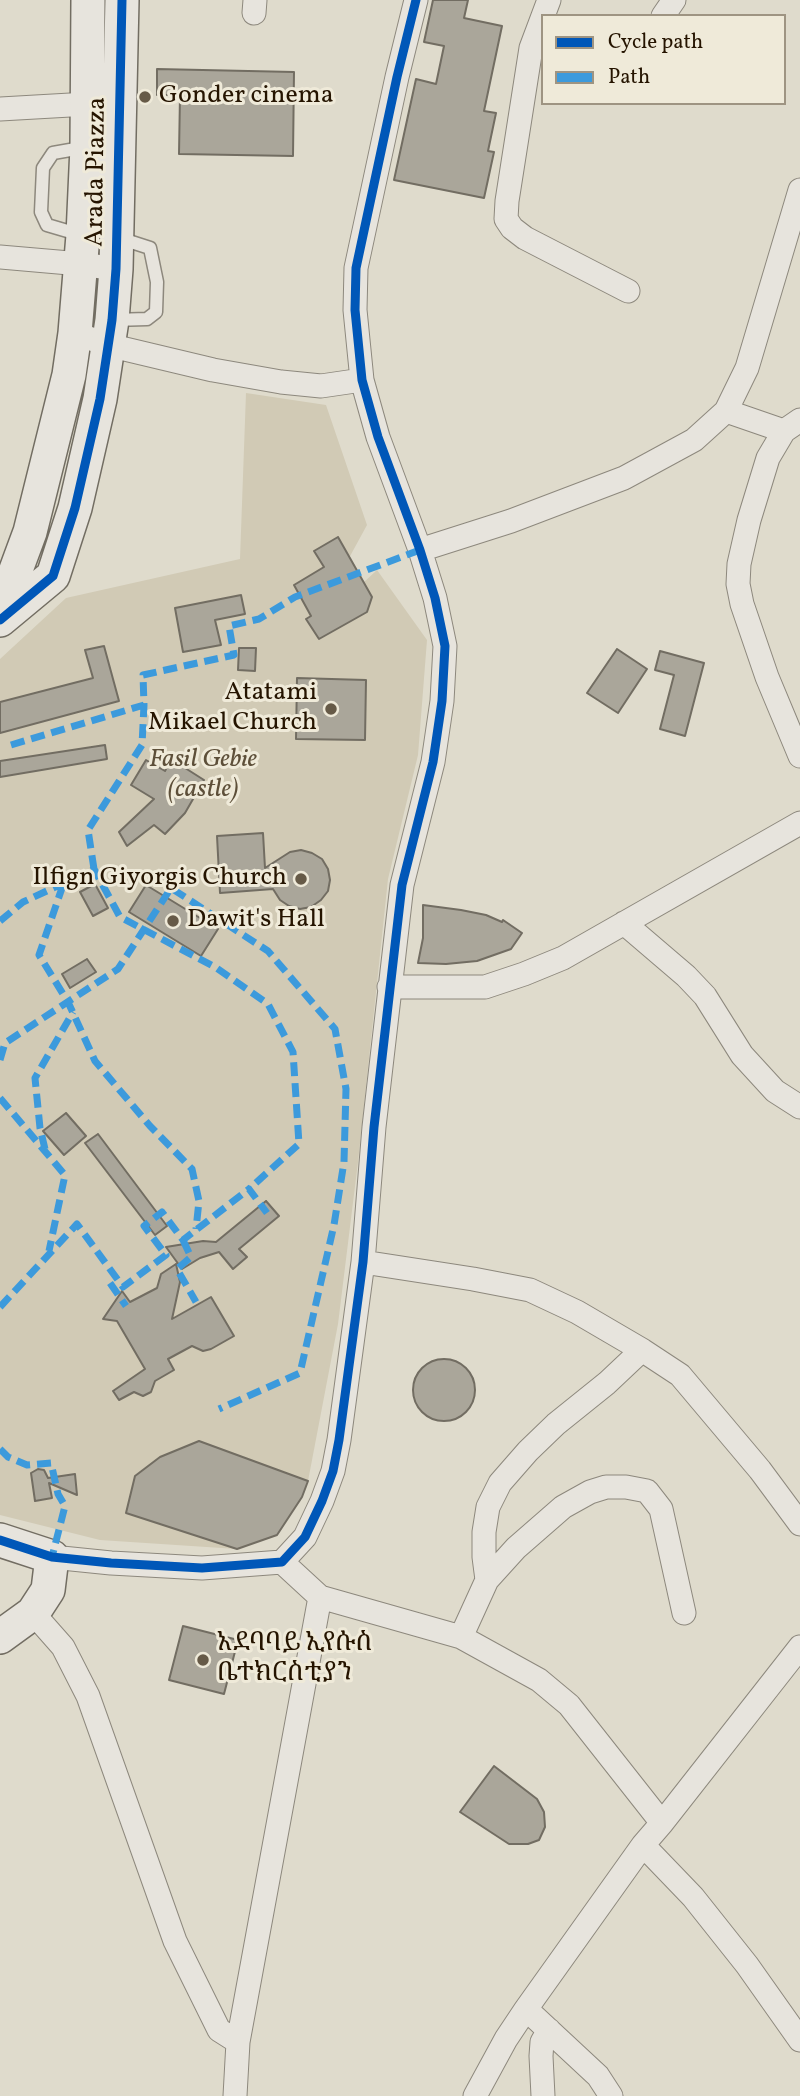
<!DOCTYPE html>
<meta charset="utf-8">
<style>
body{margin:0}
#map{position:relative;width:800px;height:2096px;overflow:hidden;background:#dfdbcc;font-family:Vollkorn,serif}
canvas{display:block}
.legend{position:absolute;left:541px;top:14px;width:245px;height:91px;box-sizing:border-box;background:#efead9;border:2px solid #9e9482;margin:0;padding:9px 12px;list-style:none;font-size:21px;color:#251400}
.legend li{display:flex;align-items:center;gap:14px;height:35px}
.legend b{width:35px;border:2px solid #9e9482}
</style>
<div id="map">
<canvas width="800" height="2096"></canvas>
<ul class="legend">
<li><b style="height:9px;background:#0057b8"></b>Cycle path</li>
<li><b style="height:9px;background:#3c9adc"></b>Path</li>
</ul>
</div>
<script>
const ctx = document.querySelector('canvas').getContext('2d');
ctx.lineJoin = 'round';
function fillPath(path, color) {
  ctx.fillStyle = color;
  ctx.fill(path, 'evenodd');
}
function toPath(rows) {
  const path = new Path2D();
  for (const r of rows) {
    if (r.length === 3) {
      path.moveTo(r[0] + r[2], r[1]);
      path.arc(r[0], r[1], r[2], 0, 2 * Math.PI);
      continue;
    }
    path.moveTo(r[0], r[1]);
    for (let i = 2; i < r.length; i += 2) path.lineTo(r[i], r[i + 1]);
  }
  return path;
}
function strokePath(path, color, width, dash) {
  ctx.strokeStyle = color;
  ctx.lineWidth = width;
  ctx.lineCap = dash ? 'butt' : 'round';
  ctx.setLineDash(dash || []);
  ctx.stroke(path);
}
function label(font, color, halo, rows, align = 'center') {
  ctx.font = font + ' Vollkorn,"Noto Serif Ethiopic",serif';
  ctx.lineWidth = 6;
  ctx.setLineDash([]);
  ctx.textBaseline = 'middle';
  ctx.strokeStyle = halo;
  ctx.fillStyle = color;
  for (const [text, x, y, turn = 0] of rows) {
    ctx.save();
    ctx.translate(x, y);
    ctx.rotate((+turn || 0) * Math.PI / 180);
    ctx.textAlign = isNaN(turn) ? turn : align;
    if (halo) ctx.strokeText(text, 0, 0);
    ctx.fillText(text, 0, 0);
    ctx.restore();
  }
}
fillPath(toPath([
 [246,393,326,405,367,525,349,558,363,583,377,570,427,640,418,755,388,879,358,1162,338,1324,308,1481,302,1497,277,1535,237,1549,100,1540,0,1515,0,659,66,598,240,559]
]), '#d1cab5');
const building = toPath([
 [433,0,468,0,464,18,502,26,484,111,496,113,488,151,494,152,484,198,394,180,416,79,436,84,444,46,424,42,433,0],
 [157,69,294,72,293,156,179,154,180,95,157,95,157,69],
 [338,537,372,597,367,612,319,639,306,619,311,616,294,585,324,567,314,551,338,537],
 [241,595,245,614,215,620,221,645,183,652,175,608,241,595],
 [104,646,119,701,0,733,0,702,93,678,85,650,104,646],
 [239,648,256,648,255,671,238,670,239,648],
 [617,649,647,669,618,713,587,693,617,649],
 [660,651,704,663,685,736,660,729,674,675,655,670,660,651],
 [297,678,366,680,365,740,296,739,297,678],
 [105,745,107,759,0,777,0,761,105,745],
 [171,759,204,780,185,813,165,834,154,825,127,846,119,832,154,799,131,785,146,760,165,771,171,759],
 [263,833,265,868,290,852,301,850,312,853,322,859,328,869,330,880,328,891,321,900,311,907,300,909,289,906,280,900,273,889,220,893,217,836,263,833],
 [95,884,108,908,93,916,80,892,95,884],
 [146,885,218,929,201,956,129,912,146,885],
 [423,905,461,910,486,915,502,922,503,920,522,933,511,949,477,961,446,964,418,963,423,938,423,905],
 [87,959,96,972,70,988,62,974,87,959],
 [66,1113,86,1136,64,1155,43,1131,66,1113],
 [98,1134,167,1226,155,1235,85,1143,98,1134],
 [266,1201,279,1216,239,1249,247,1257,233,1269,219,1252,200,1258,182,1269,166,1247,203,1241,216,1242,266,1201],
 [176,1264,180,1282,172,1319,211,1297,234,1336,211,1349,203,1351,192,1346,168,1359,174,1370,155,1381,151,1392,143,1396,134,1392,119,1400,113,1391,145,1369,117,1321,103,1319,122,1291,130,1302,157,1288,161,1274,176,1264],
 [444,1390,31],
 [199,1441,308,1481,302,1497,277,1535,237,1549,126,1513,135,1476,160,1457,199,1441],
 [38,1469,44,1470,48,1478,75,1474,77,1495,49,1483,52,1498,35,1501,31,1473,38,1469],
 [183,1626,238,1640,224,1694,169,1680,183,1626],
 [494,1766,537,1799,544,1812,545,1827,539,1840,528,1844,509,1844,460,1812,494,1766]
]);
fillPath(building, '#aaa69a');
strokePath(building, '#726d62', 2);
const lane = toPath([
 [81,235,47,225,41,212,43,168,53,153,87,147],
 [113,320,147,319,156,312,157,282,150,248,119,238]
]);
const street = toPath([
 [549,0,531,48,507,201,506,219,512,228,525,238,628,291],
 [254,13,255,0],
 [663,16,674,0],
 [0,109,88,104],
 [0,257,81,264,116,269],
 [75,333,108,345,213,370,281,382,321,386,362,380],
 [726,411,784,431],
 [800,420,784,431,768,458,749,520,739,564,738,584,742,604,767,677,800,756],
 [420,550,511,521,624,478,694,440,726,411,747,368,800,190],
 [624,923,686,976,705,996,742,1055,775,1091,800,1107],
 [389,987,485,987,524,974,563,958,800,823],
 [363,1262,473,1279,530,1290,577,1312,642,1350,680,1375,760,1470,800,1524],
 [52,1557,111,1563,202,1568,282,1562,305,1537,322,1501,333,1471,339,1440,363,1262,374,1127,402,885,433,762,442,701,445,646,435,598,420,550,378,437,362,380,355,310,356,268,397,77,416,0],
 [282,1562,320,1597,461,1637,539,1680,569,1705,662,1823],
 [487,1580,484,1557,484,1532,488,1507,500,1483,528,1451,556,1424,607,1383,642,1350],
 [33,1613,63,1647,88,1696,175,1941,219,2030,238,2042],
 [461,1637,487,1580,516,1548,563,1507,590,1492,606,1487,626,1487,647,1491,661,1509,684,1613],
 [643,1845,693,1897,747,1965,800,2040],
 [526,2009,598,2076,611,2096],
 [235,2096,238,2042,320,1597],
 [475,2096,506,2039,526,2009,643,1845,662,1823,800,1647],
 [543,2096,541,2056,542,2042,549,2030]
]);
const secondary = toPath([
 [0,613,30,532,69,375,75,333,83,235,87,147,88,0],
 [0,620,53,576,75,508,100,399,112,320,116,269,122,0],
 [0,1540,52,1557,48,1590,33,1613,0,1637]
]);
strokePath(lane, '#8d887d', 15);
strokePath(street, '#8d887d', 25);
strokePath(secondary, '#726d62', 36);
strokePath(lane, '#e7e4dd', 12);
strokePath(street, '#e7e4dd', 23);
strokePath(secondary, '#e7e4dd', 33);
strokePath(toPath([
 [11,745,144,705],
 [94,869,88,830,142,745,144,705,143,675,234,655,229,626,259,619,295,597,420,550],
 [63,885,39,955,68,1002,95,1061,150,1126,192,1169,199,1201,196,1229],
 [0,921,23,902,94,869,120,917,215,967,268,1004,293,1052,299,1144,249,1189],
 [0,1060,5,1043,118,969,171,888,268,951,335,1029,346,1089,344,1162,334,1225,300,1373,219,1409],
 [0,1098,65,1175,49,1251],
 [45,1149,40,1128,35,1078,73,1012],
 [183,1240,191,1257,177,1269,196,1302],
 [110,1283,126,1306],
 [0,1307,77,1224,123,1287,166,1255,144,1226,162,1212,183,1240,249,1189,267,1213],
 [0,1449,8,1457,27,1465,51,1463,58,1494,65,1506,52,1557]
]), '#3c9adc', 7, [14, 7]);
strokePath(toPath([
 [0,620,53,576,75,508,100,399,112,320,116,269,122,0],
 [0,1540,52,1557,111,1563,202,1568,282,1562,305,1537,322,1501,333,1471,339,1440,363,1262,374,1127,402,885,433,762,442,701,445,646,435,598,420,550,378,437,362,380,355,310,356,268,397,77,416,0]
]), '#0057b8', 9);
for (const [x, y, r, color] of [
 [145,97,7,"#665a47"],
 [331,709,7,"#665a47"],
 [301,879,7,"#665a47"],
 [173,921,7,"#665a47"],
 [203,1660,7,"#665a47"]
]) {
  const dot = new Path2D();
  dot.arc(x, y, r, 0, 2 * Math.PI);
  ctx.fillStyle = color;
  ctx.fill(dot);
  strokePath(dot, '#efead9', 2.5);
}
label('26px', '#251400', '#efead9', [
 ["Gonder cinema",159,97],
 ["Atatami",317,694,"right"],
 ["Mikael Church",317,724,"right"],
 ["Ilfign Giyorgis Church",287,879,"right"],
 ["Dawit's Hall",187,921],
 ["አደባባይ ኢየሱስ",217,1645],
 ["ቤተክርስቲያን",217,1675]
], 'left');
label('26px', '#251400', '#efead9', [
 ["Arada Piazza",98,172,-89]
]);
label('italic 26px', '#5d4f39', '#efead9', [
 ["Fasil Gebie",203,761],
 ["(castle)",203,791]
]);
</script>
